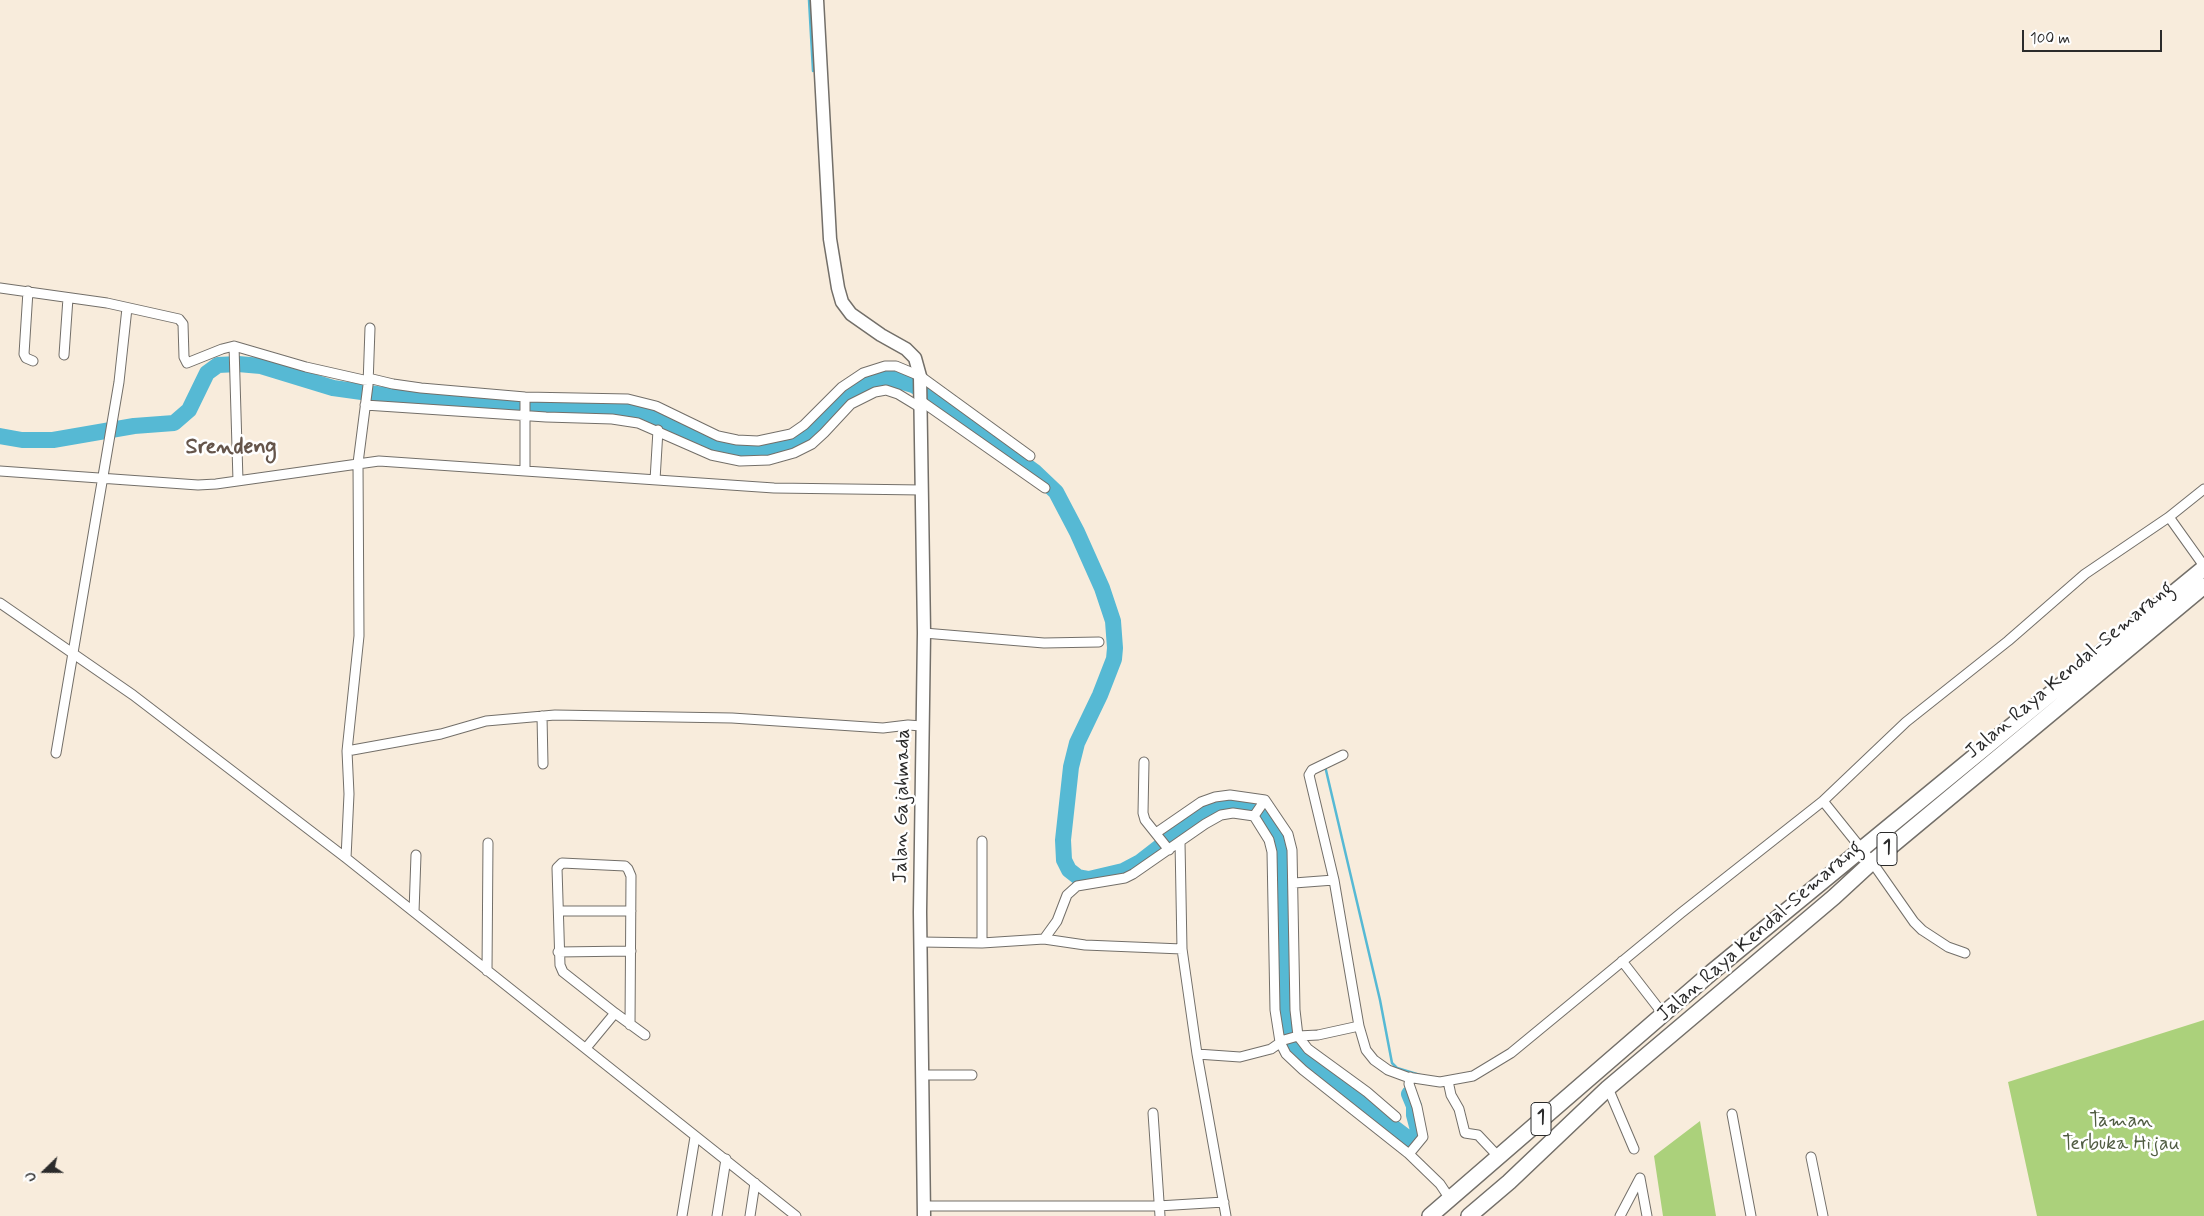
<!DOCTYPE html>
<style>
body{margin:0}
#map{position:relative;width:2204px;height:1216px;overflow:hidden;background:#f8ecdc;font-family:Mynerve,sans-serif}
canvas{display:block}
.north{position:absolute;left:20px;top:1146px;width:50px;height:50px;-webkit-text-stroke:4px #fff;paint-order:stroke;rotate:248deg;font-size:14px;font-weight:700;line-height:20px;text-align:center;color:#2b2b2b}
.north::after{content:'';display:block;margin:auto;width:18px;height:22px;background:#2b2b2b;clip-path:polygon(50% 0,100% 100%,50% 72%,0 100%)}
.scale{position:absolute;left:2022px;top:30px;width:140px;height:22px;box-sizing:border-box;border:2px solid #2b2b2b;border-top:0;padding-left:6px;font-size:15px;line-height:18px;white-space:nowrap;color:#2b2b2b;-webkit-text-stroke:4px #fff;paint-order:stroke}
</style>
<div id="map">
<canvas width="2204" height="1216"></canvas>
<div class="north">U</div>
<div class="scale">100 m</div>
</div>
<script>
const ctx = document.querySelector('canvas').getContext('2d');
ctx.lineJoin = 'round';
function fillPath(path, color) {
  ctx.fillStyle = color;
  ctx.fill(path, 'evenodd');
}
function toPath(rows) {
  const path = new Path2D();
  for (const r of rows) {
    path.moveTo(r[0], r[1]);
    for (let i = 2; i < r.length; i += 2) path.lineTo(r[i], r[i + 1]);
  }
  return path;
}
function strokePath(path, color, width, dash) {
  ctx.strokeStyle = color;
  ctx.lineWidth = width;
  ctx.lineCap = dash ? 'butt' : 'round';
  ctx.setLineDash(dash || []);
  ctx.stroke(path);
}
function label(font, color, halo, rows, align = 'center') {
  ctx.font = font + ' Mynerve,sans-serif';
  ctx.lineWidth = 5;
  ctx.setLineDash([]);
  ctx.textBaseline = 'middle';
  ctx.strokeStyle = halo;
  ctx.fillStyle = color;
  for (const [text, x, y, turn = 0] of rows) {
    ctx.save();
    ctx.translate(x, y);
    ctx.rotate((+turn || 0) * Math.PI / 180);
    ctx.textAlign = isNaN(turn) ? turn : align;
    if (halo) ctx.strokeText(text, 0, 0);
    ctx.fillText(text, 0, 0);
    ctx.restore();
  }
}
fillPath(toPath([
 [2204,1020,2204,1216,2037,1216,2008,1082],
 [1700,1121,1716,1216,1663,1216,1654,1156]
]), '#abd17b');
strokePath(toPath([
 [809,0,813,71],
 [1325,766,1380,1000,1392,1063,1397,1068,1420,1075]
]), '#56b9d4', 2.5);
strokePath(toPath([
 [0,436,22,440,53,440,134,426,174,423,189,410,207,373,218,365,238,364,261,366,333,388,405,398,492,403,558,409,603,406,623,408,664,421,719,447,750,452,776,449,807,436,850,395,869,383,890,378,913,385,928,394,1035,472,1056,492,1077,532,1102,588,1113,621,1115,648,1114,659,1100,695,1077,743,1071,767,1063,840,1064,860,1069,870,1078,877,1089,879,1123,871,1140,862,1198,817,1220,807,1257,805,1263,810,1277,835,1282,864,1285,903,1285,1010,1288,1032,1293,1044,1300,1055,1313,1066,1413,1142,1419,1134,1414,1115,1414,1106,1409,1094]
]), '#56b9d4', 16);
const street = toPath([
 [0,288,107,303,179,319,183,324,184,357,187,363,222,349,234,346,306,367,368,381],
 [28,291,24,354,26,358,33,361],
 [234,346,238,481],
 [64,355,68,298],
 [368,378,393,384,421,388,525,397,628,399,656,406,718,436,737,440,758,441,791,434,804,425,842,387,863,373,885,366,896,366,920,376,1030,456],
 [525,397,525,471],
 [921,401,1045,488],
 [365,405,546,417,612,419,638,423,711,455,740,461,769,460,794,453,812,444,824,433,851,404,875,392,886,390,898,394,921,408],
 [0,471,198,485,216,484,379,461,774,488,922,490],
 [655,480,658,430],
 [2169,517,2204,566],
 [0,603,133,695,346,858,796,1216],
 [924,633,1044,643,1099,642],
 [542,716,543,764],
 [347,751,441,734,486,721,555,715,732,718,883,728,908,725,922,726],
 [56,753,119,382,127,308],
 [1343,755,1312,770,1309,775,1334,880,1359,1026,1366,1050,1374,1060,1388,1070,1407,1077,1440,1082,1473,1076,1511,1053,1681,913,1823,801,1906,722,2008,641,2085,574,2169,517,2204,489],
 [1144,762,1143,813,1145,820,1169,850],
 [1823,801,1872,862,1914,922,1922,930,1948,947,1965,953],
 [1254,816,1265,800],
 [1156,833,1201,802,1215,797,1230,795,1265,800,1288,834,1292,850,1295,1010,1298,1036,1308,1049,1367,1092,1396,1117],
 [982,841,982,943],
 [1180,842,1182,949,1197,1054,1226,1216],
 [346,858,349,794,347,751,359,636,358,463,368,385,370,328],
 [1294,883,1334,880],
 [559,911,631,911],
 [414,912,416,855],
 [1044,939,1085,945,1182,949],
 [921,942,982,943,1044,939,1057,921,1067,895,1077,886,1125,878,1133,874,1205,824,1221,815,1233,813,1254,816,1269,840,1272,852,1275,1010,1280,1042,1286,1054,1303,1070,1409,1154,1440,1184,1446,1193],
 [558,952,631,951],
 [1622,961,1663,1014],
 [487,971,488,843],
 [615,1013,645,1035],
 [586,1048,615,1013,563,972,560,965,557,868,562,863,625,866,628,869,631,876,630,1025],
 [1197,1054,1240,1057,1271,1049,1284,1040,1298,1036,1318,1035,1359,1026],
 [923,1075,972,1075],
 [1448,1081,1451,1095,1459,1109,1465,1133,1478,1135,1494,1152],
 [1608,1088,1634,1149],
 [1153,1113,1160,1216],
 [1732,1114,1751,1216],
 [1409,1154,1423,1137,1417,1107,1409,1084,1410,1077],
 [1811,1157,1823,1216],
 [1640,1178,1647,1216],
 [924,1206,1158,1206,1224,1202],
 [682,1216,695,1137],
 [717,1216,726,1159],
 [750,1216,755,1183],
 [1620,1216,1640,1178]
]);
const secondary = toPath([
 [817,0,830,239,838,288,842,302,851,314,881,335,906,349,915,358,920,376,924,633,920,912,924,1216]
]);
const highway = toPath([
 [1430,1216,1712,972,2204,568],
 [1469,1216,1509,1182,1608,1088,1834,897,1872,862,2204,586]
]);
strokePath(street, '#736f69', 11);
strokePath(secondary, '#736f69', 15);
strokePath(highway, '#736f69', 18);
strokePath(street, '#fff', 9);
strokePath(secondary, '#fff', 12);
strokePath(highway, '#fff', 15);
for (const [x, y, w] of [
 [1887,849,20],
 [1541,1119,20]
]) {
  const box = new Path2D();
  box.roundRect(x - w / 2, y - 16.5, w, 33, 4);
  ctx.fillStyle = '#fff';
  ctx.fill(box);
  strokePath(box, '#2b2b2b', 1);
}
label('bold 19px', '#2b2b2b', null, [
 ["1",1887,849],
 ["1",1541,1119]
]);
label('20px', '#2b2b2b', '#fff', [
 ["Jalan Raya Kendal-Semarang",2070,671,-40],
 ["Jalan Gajahmada",903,806,-89],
 ["Jalan Raya Kendal-Semarang",1760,932,-41]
]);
label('20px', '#515d43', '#fff', [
 ["Taman",2121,1122],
 ["Terbuka Hijau",2121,1145]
]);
label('bold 22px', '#65554b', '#fff', [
 ["Srendeng",231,448]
]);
</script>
